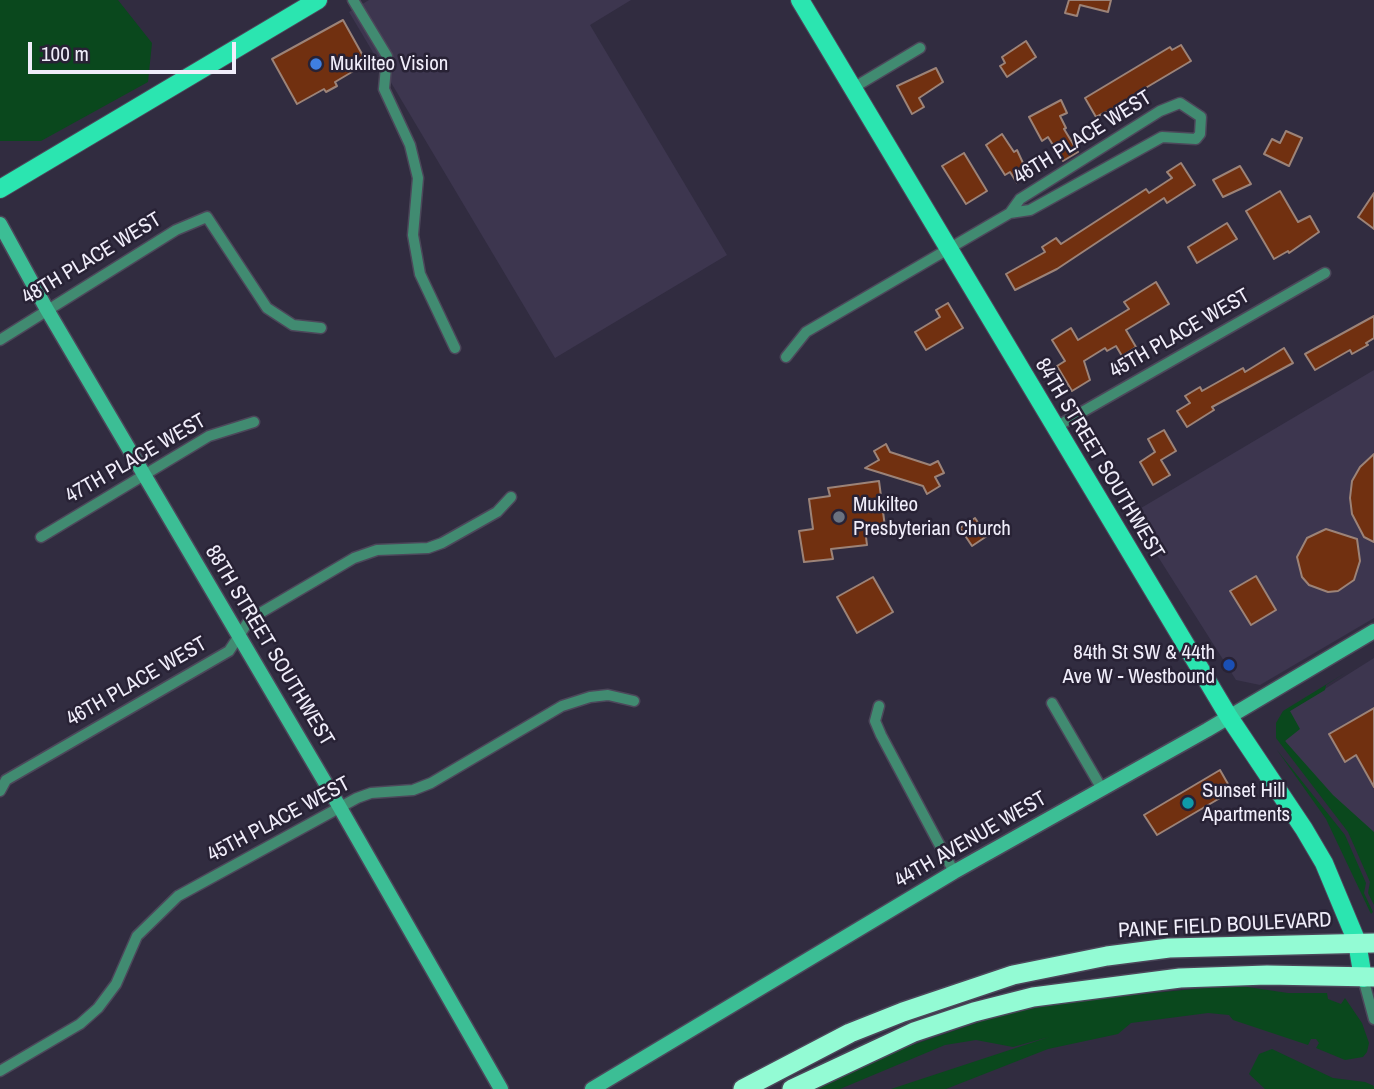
<!DOCTYPE html>
<style>
body{margin:0}
#map{position:relative;width:1374px;height:1089px;overflow:hidden;background:#312c40;font-family:"Archivo Narrow",sans-serif}
canvas{display:block}
.scale{position:absolute;left:28px;top:42px;width:208px;height:32px;box-sizing:border-box;border:4px solid #f0edfa;border-top:0;padding-left:9px;font-size:21px;line-height:24px;white-space:nowrap;color:#f0edfa;-webkit-text-stroke:5px #282235;paint-order:stroke}
</style>
<div id="map">
<canvas width="1374" height="1089"></canvas>
<div class="scale">100 m</div>
</div>
<script>
const ctx = document.querySelector('canvas').getContext('2d');
ctx.lineJoin = 'round';
function fillPath(path, color) {
  ctx.fillStyle = color;
  ctx.fill(path, 'evenodd');
}
function toPath(rows) {
  const path = new Path2D();
  for (const r of rows) {
    path.moveTo(r[0], r[1]);
    for (let i = 2; i < r.length; i += 2) path.lineTo(r[i], r[i + 1]);
  }
  return path;
}
function strokePath(path, color, width, dash) {
  ctx.strokeStyle = color;
  ctx.lineWidth = width;
  ctx.lineCap = dash ? 'butt' : 'round';
  ctx.setLineDash(dash || []);
  ctx.stroke(path);
}
function label(font, color, halo, rows, align = 'center') {
  ctx.font = font + ' "Archivo Narrow",sans-serif';
  ctx.lineWidth = 5;
  ctx.setLineDash([]);
  ctx.textBaseline = 'middle';
  ctx.strokeStyle = halo;
  ctx.fillStyle = color;
  for (const [text, x, y, turn = 0] of rows) {
    ctx.save();
    ctx.translate(x, y);
    ctx.rotate((+turn || 0) * Math.PI / 180);
    ctx.textAlign = isNaN(turn) ? turn : align;
    if (halo) ctx.strokeText(text, 0, 0);
    ctx.fillText(text, 0, 0);
    ctx.restore();
  }
}
fillPath(toPath([
 [369,0,631,0,590,25,727,255,555,358,349,12],
 [1374,370,1374,618,1260,685,1236,680,1131,514],
 [1374,658,1374,836,1324,790,1285,741,1290,711]
]), '#3d364f');
fillPath(toPath([
 [0,0,118,0,152,43,148,82,41,141,0,141],
 [1345,673,1326,685,1325,690,1290,711,1300,729,1285,741,1333,795,1374,832,1374,905,1368,893,1370,882,1348,832,1276,738,1276,723,1283,711],
 [1277,750,1345,835,1366,883,1364,893,1373,912,1371,914,1326,819],
 [1234,985,1288,993,1327,993,1328,999,1341,1004,1345,998,1362,1023,1369,1043,1367,1052,1363,1057,1345,1060,1316,1048,1319,1043,1316,1039,1311,1039,1308,1045,1233,1020,1229,1015,1208,1013,1131,1023,1118,1034,1048,1049,946,1089,891,1089,1049,1037,1013,1047,976,1040,945,1045,840,1089,815,1089,895,1051,997,1016,1063,1002],
 [1272,1049,1333,1078,1365,1082,1374,1086,1374,1089,1265,1089,1249,1074,1259,1054]
]), '#0a481d');
const building = toPath([
 [1069,0,1111,0,1108,12,1080,5,1077,16,1065,13,1069,0],
 [343,20,367,63,335,82,337,86,326,92,324,89,297,104,272,59,343,20],
 [1026,41,1036,57,1007,77,1000,66,1005,63,1002,57,1026,41],
 [1181,45,1191,61,1132,96,1138,105,1121,115,1120,113,1110,119,1106,112,1096,117,1085,98,1170,47,1172,50,1181,45],
 [936,68,943,82,919,98,924,107,912,114,897,86,936,68],
 [1061,100,1067,113,1060,116,1066,128,1064,129,1078,152,1063,161,1048,137,1042,141,1029,117,1061,100],
 [1286,131,1302,138,1289,166,1264,154,1272,139,1280,143,1286,131],
 [1002,134,1014,152,1017,150,1029,176,1017,183,1010,172,1005,175,986,145,1002,134],
 [964,153,987,191,966,204,942,166,964,153],
 [1181,163,1195,185,1167,203,1164,198,1057,269,1015,290,1006,274,1045,252,1042,247,1056,238,1061,244,1146,189,1149,193,1172,178,1167,172,1181,163],
 [1240,166,1251,184,1223,197,1213,180,1240,166],
 [1280,191,1298,222,1310,216,1319,232,1289,253,1288,251,1274,259,1246,211,1280,191],
 [1374,193,1374,229,1358,217,1374,193],
 [1227,223,1237,239,1197,263,1188,247,1227,223],
 [1156,282,1169,304,1126,330,1136,347,1122,356,1116,346,1107,351,1105,348,1084,361,1090,380,1072,391,1057,366,1065,361,1052,340,1071,328,1078,340,1129,309,1124,302,1156,282],
 [948,303,963,328,926,350,915,332,940,317,936,310,948,303],
 [1374,316,1374,338,1366,343,1368,345,1352,354,1350,350,1315,370,1305,354,1374,316],
 [1284,348,1293,363,1212,407,1214,410,1187,427,1177,411,1190,403,1185,396,1200,387,1202,391,1243,368,1245,372,1284,348],
 [1164,430,1176,451,1161,460,1170,475,1153,485,1140,462,1155,452,1148,439,1164,430],
 [886,444,890,452,930,465,938,461,944,473,935,477,940,486,927,494,923,486,865,468,879,460,874,451,886,444],
 [1374,454,1374,542,1364,537,1352,514,1350,498,1352,481,1360,467,1374,454],
 [879,481,885,527,865,529,867,545,831,549,833,559,804,562,799,531,813,529,809,499,830,496,828,488,879,481],
 [975,518,987,536,972,546,960,528,975,518],
 [1326,529,1357,539,1360,561,1354,580,1338,591,1328,592,1309,585,1302,577,1297,557,1307,538,1326,529],
 [1256,576,1276,610,1251,625,1230,591,1256,576],
 [873,577,893,612,857,633,837,597,873,577],
 [1374,708,1374,787,1356,755,1345,762,1329,734,1374,708],
 [1220,770,1232,791,1157,835,1144,815,1220,770]
]);
fillPath(building, '#713010');
strokePath(building, '#9c8378', 2);
const street = toPath([
 [353,0,387,56,384,89,410,145,418,178,413,235,420,274,455,348],
 [853,88,920,48],
 [0,340,176,230,207,217,267,308,293,325,321,328],
 [786,357,806,332,1010,213,1020,199,1160,111,1180,103,1201,117,1200,134,1196,139,1162,137,1030,210,1010,213],
 [1054,428,1325,273],
 [41,537,209,436,254,422],
 [1052,703,1102,789],
 [879,706,875,721,881,735,954,872],
 [0,791,6,780,229,651,250,619,354,558,377,550,428,548,442,543,497,512,511,497],
 [1363,978,1374,1019],
 [0,1071,80,1024,98,1008,116,984,137,936,178,896,357,798,371,793,413,790,431,783,562,706,590,697,608,695,634,701]
]);
const secondary = toPath([
 [0,224,46,308,339,806,501,1089],
 [592,1089,954,872,1207,730,1374,631]
]);
const primary = toPath([
 [800,0,1229,717,1304,829,1324,863,1357,942,1363,978],
 [0,189,318,0]
]);
const highway = toPath([
 [743,1089,850,1033,903,1012,1013,975,1107,956,1169,948,1374,943],
 [792,1089,914,1032,974,1012,1033,997,1180,978,1267,975,1374,977]
]);
strokePath(street, '#4c475a', 13);
strokePath(secondary, '#4c475a', 17);
strokePath(primary, '#4c475a', 20);
strokePath(highway, '#4c475a', 22);
strokePath(street, '#418b71', 10);
strokePath(secondary, '#3cbe95', 14);
strokePath(primary, '#2be5b0', 18);
strokePath(highway, '#93fbd4', 19);
for (const [x, y, r, color] of [
 [316,64,7,"#3f7fe0"],
 [839,517,7,"#6b7280"],
 [1229,665,7,"#1a4fb4"],
 [1188,803,7,"#0f9aa8"]
]) {
  const dot = new Path2D();
  dot.arc(x, y, r, 0, 2 * Math.PI);
  ctx.fillStyle = color;
  ctx.fill(dot);
  strokePath(dot, '#282235', 2.5);
}
label('21px', '#f0edfa', '#282235', [
 ["Mukilteo Vision",330,64],
 ["Mukilteo",853,505],
 ["Presbyterian Church",853,529],
 ["84th St SW & 44th",1215,653,"right"],
 ["Ave W - Westbound",1215,677,"right"],
 ["Sunset Hill",1202,791],
 ["Apartments",1202,815]
], 'left');
label('21px', '#f0edfa', '#282235', [
 ["46TH PLACE WEST",1083,138,-32],
 ["48TH PLACE WEST",92,259,-31],
 ["45TH PLACE WEST",1180,334,-30],
 ["47TH PLACE WEST",136,459,-30],
 ["84TH STREET SOUTHWEST",1099,459,59],
 ["88TH STREET SOUTHWEST",269,646,59],
 ["46TH PLACE WEST",137,682,-30],
 ["45TH PLACE WEST",279,820,-28],
 ["44TH AVENUE WEST",971,840,-30],
 ["PAINE FIELD BOULEVARD",1225,926,-3]
]);
</script>
